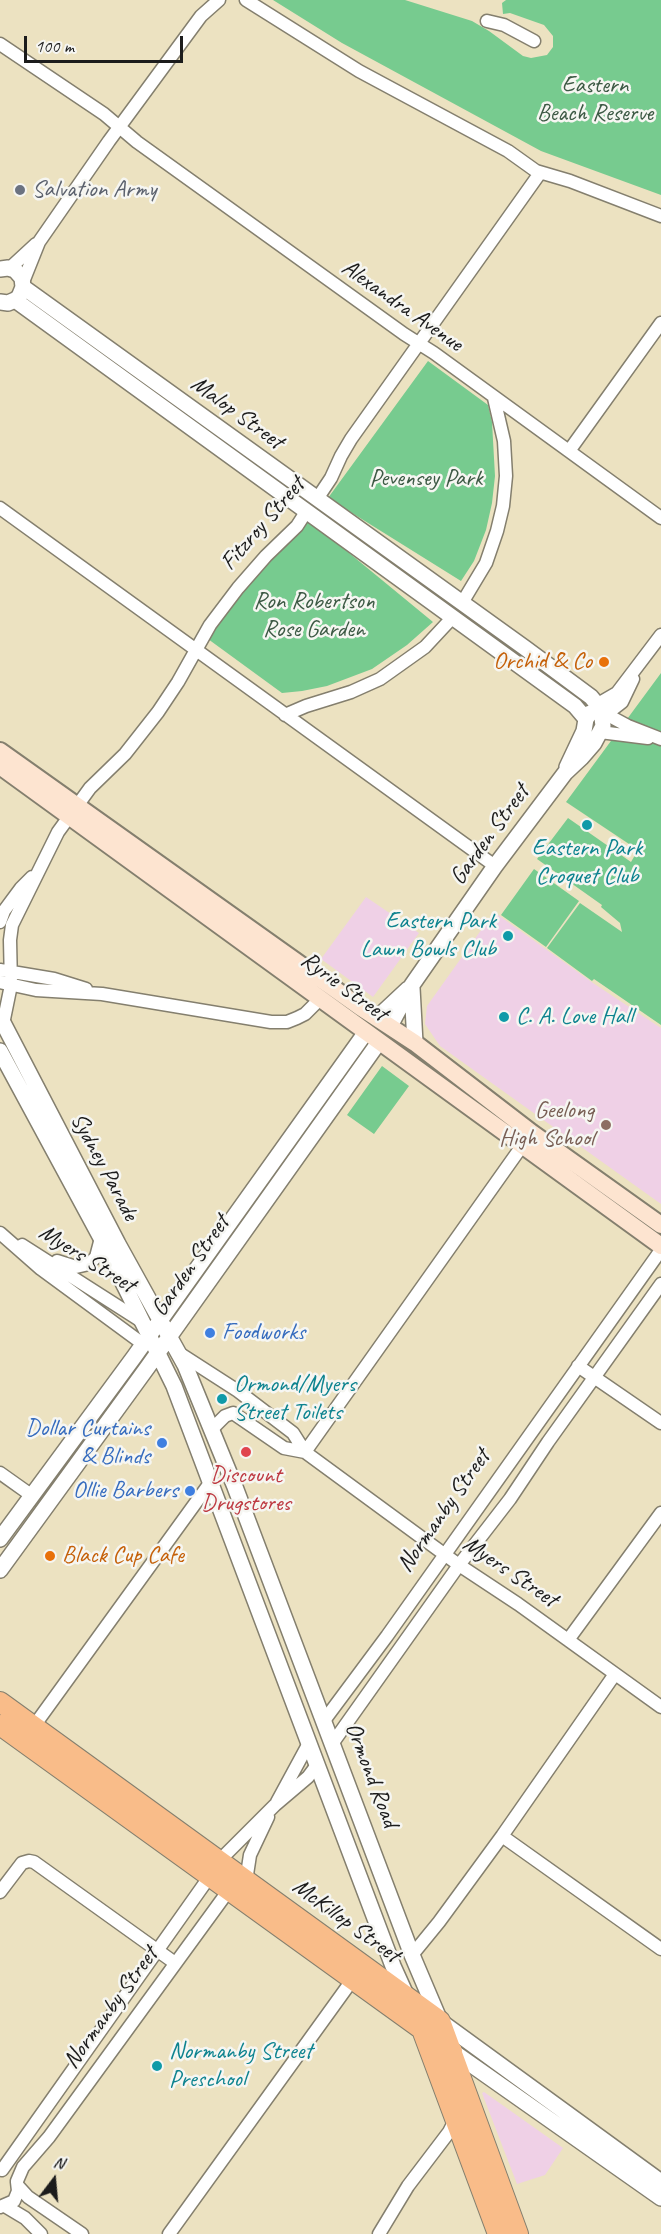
<!DOCTYPE html>
<style>
body{margin:0}
#map{position:relative;width:661px;height:2234px;overflow:hidden;background:#ece2c1;font-family:Caveat,sans-serif}
canvas{display:block}
.north{position:absolute;left:24px;top:2150px;width:60px;height:60px;-webkit-text-stroke:4px #f6f6f2;paint-order:stroke;rotate:16deg;font-size:16px;font-weight:700;line-height:24px;text-align:center;color:#1c1c1c}
.north::after{content:'';display:block;margin:auto;width:21px;height:27px;background:#1c1c1c;clip-path:polygon(50% 0,100% 100%,50% 72%,0 100%)}
.scale{position:absolute;left:24px;top:36px;width:159px;height:27px;box-sizing:border-box;border:3px solid #1c1c1c;border-top:0;padding-left:8px;font-size:18px;line-height:21px;white-space:nowrap;color:#1c1c1c;-webkit-text-stroke:4px #f6f6f2;paint-order:stroke}
</style>
<div id="map">
<canvas width="661" height="2234"></canvas>
<div class="north">N</div>
<div class="scale">100 m</div>
</div>
<script>
const ctx = document.querySelector('canvas').getContext('2d');
ctx.lineJoin = 'round';
function fillPath(path, color) {
  ctx.fillStyle = color;
  ctx.fill(path, 'evenodd');
}
function toPath(rows) {
  const path = new Path2D();
  for (const r of rows) {
    path.moveTo(r[0], r[1]);
    for (let i = 2; i < r.length; i += 2) path.lineTo(r[i], r[i + 1]);
  }
  return path;
}
function strokePath(path, color, width, dash) {
  ctx.strokeStyle = color;
  ctx.lineWidth = width;
  ctx.lineCap = dash ? 'butt' : 'round';
  ctx.setLineDash(dash || []);
  ctx.stroke(path);
}
function label(font, color, halo, rows, align = 'center') {
  ctx.font = font + ' Caveat,sans-serif';
  ctx.lineWidth = 5;
  ctx.setLineDash([]);
  ctx.textBaseline = 'middle';
  ctx.strokeStyle = halo;
  ctx.fillStyle = color;
  for (const [text, x, y, turn = 0] of rows) {
    ctx.save();
    ctx.translate(x, y);
    ctx.rotate((+turn || 0) * Math.PI / 180);
    ctx.textAlign = isNaN(turn) ? turn : align;
    if (halo) ctx.strokeText(text, 0, 0);
    ctx.fillText(text, 0, 0);
    ctx.restore();
  }
}
fillPath(toPath([
 [366,897,419,933,373,997,321,959],
 [494,912,593,983,661,1028,661,1204,440,1046,425,1024,427,1006],
 [484,2092,563,2148,545,2175,517,2184,482,2093]
]), '#efd0e6');
fillPath(toPath([
 [273,0,405,0,472,21,489,31,523,56,531,58,547,55,553,47,553,36,544,25,510,13,503,14,502,3,506,0,661,0,661,195,541,151,342,43],
 [428,361,488,405,492,422,495,476,492,503,486,530,474,561,461,581,328,498],
 [309,520,433,622,407,645,372,669,327,686,302,691,282,693,208,639,261,568],
 [661,673,661,1025,594,979,592,981,547,948,580,903,622,932,620,923,601,907,602,905,537,859,568,818,631,862,638,850,566,802],
 [534,869,579,901,546,947,501,915],
 [382,1066,409,1086,374,1134,347,1115]
]), '#77cb8f');
const minor = toPath([
 [246,0,359,71,508,151,536,171,570,181,661,216],
 [487,21,504,25,534,41],
 [0,44,104,114,137,142,215,198,404,334,434,353,661,518],
 [10,268,36,244],
 [23,282,39,242,109,141,201,16,219,0],
 [569,451,661,323],
 [317,499,331,478,341,456,351,439,540,173],
 [0,508,495,866],
 [462,603,486,563,497,531,503,506,506,476,504,441,494,398],
 [598,704,617,693,661,635],
 [602,712,628,726,661,739],
 [602,712,613,709,622,702,633,679],
 [285,715,306,706,351,692,380,679,425,647,452,618],
 [600,732,648,738],
 [0,922,4,911,21,888,32,877],
 [0,970,54,979,86,989],
 [0,982,36,990,102,994,271,1022,287,1022,297,1018,305,1014,320,999],
 [3,1024,11,985,10,940,12,925,58,832,90,788,125,754,158,712,178,682,210,625,238,588,266,556,297,526,306,512],
 [0,1233,41,1269,143,1344],
 [22,1245,141,1321],
 [57,1261,76,1267,89,1264,96,1257,101,1238],
 [179,1353,238,1391,293,1433,305,1452,459,1565,518,1604,661,1707],
 [578,1366,661,1423],
 [212,1429,225,1416,233,1413,284,1448,305,1452],
 [305,1452,522,1146],
 [0,1473,31,1495],
 [568,1640,661,1513],
 [323,1722,387,1636,661,1250],
 [34,1726,210,1483],
 [332,1744,459,1565,510,1499,548,1442,661,1284],
 [277,1802,309,1743],
 [502,1836,661,1949],
 [219,1861,275,1805,308,1777,317,1765],
 [246,1881,250,1855,268,1817],
 [0,1892,22,1863,29,1861,34,1862,175,1963],
 [412,1955,439,1922,502,1836,615,1674],
 [2,2170,210,1876],
 [17,2181,23,2167,49,2137,229,1890],
 [18,2186,28,2197,82,2234],
 [5,2206,25,2218,41,2234],
 [0,2207,14,2201,18,2191,17,2182],
 [169,2234,353,1979],
 [379,2234,408,2186,449,2132,455,2120]
]);
const tertiary = toPath([
 [0,269,8,268,15,270,22,278,23,287,19,297,15,300,8,303,0,302],
 [23,287,525,648,591,697,601,709,603,726,594,743,581,758,565,773,495,866,412,985,390,1026],
 [15,300,575,706,586,719],
 [567,767,584,731,586,719,590,713],
 [412,988,415,1043],
 [0,1017,118,1244,185,1365,235,1487,412,1955,440,2021,661,2182],
 [377,1018,408,989],
 [0,1051,101,1238,174,1386,393,1966,407,1997],
 [0,1539,134,1357,366,1032],
 [0,1570,147,1368,379,1042],
 [452,2051,661,2198]
]);
const secondary = toPath([
 [0,751,360,1007,415,1043,532,1133,661,1225],
 [0,766,661,1246]
]);
const trunk = toPath([
 [0,1702,440,2021,518,2234],
 [0,1725,452,2051],
 [421,2027,498,2234]
]);
strokePath(minor, '#847f6e', 15);
strokePath(tertiary, '#847f6e', 18);
strokePath(secondary, '#847f6e', 20);
strokePath(trunk, '#847f6e', 22);
strokePath(minor, '#fff', 12);
strokePath(tertiary, '#fff', 15);
strokePath(secondary, '#fde4d0', 16);
strokePath(trunk, '#f9bc89', 20);
for (const [x, y, r, color] of [
 [20,190,6,"#6b7280"],
 [604,662,6,"#e8710a"],
 [587,825,6,"#0f9aa8"],
 [508,936,6,"#0f9aa8"],
 [504,1017,6,"#0f9aa8"],
 [606,1125,6,"#8d6e63"],
 [210,1333,6,"#3f7fe0"],
 [222,1399,6,"#0f9aa8"],
 [162,1443,6,"#3f7fe0"],
 [246,1452,6,"#e0444e"],
 [190,1491,6,"#3f7fe0"],
 [50,1556,6,"#e8710a"],
 [157,2066,6,"#0f9aa8"]
]) {
  const dot = new Path2D();
  dot.arc(x, y, r, 0, 2 * Math.PI);
  ctx.fillStyle = color;
  ctx.fill(dot);
  strokePath(dot, '#f6f6f2', 2);
}
label('24px', '#3c5944', '#f6f6f2', [
 ["Eastern",595,86],
 ["Beach Reserve",595,114],
 ["Pevensey Park",426,479],
 ["Ron Robertson",314,602],
 ["Rose Garden",314,630]
]);
label('24px', '#5b616d', '#f6f6f2', [
 ["Salvation Army",32,190]
], 'left');
label('24px', '#1c1c1c', '#f6f6f2', [
 ["Alexandra Avenue",402,306,35],
 ["Malop Street",237,413,36],
 ["Fitzroy Street",263,524,-49],
 ["Garden Street",490,835,-54],
 ["Ryrie Street",344,987,36],
 ["Sydney Parade",104,1167,62],
 ["Myers Street",87,1259,32],
 ["Garden Street",191,1266,-55],
 ["Normanby Street",444,1511,-55],
 ["Myers Street",510,1572,34],
 ["Ormond Road",371,1775,69],
 ["McKillop Street",346,1921,36],
 ["Normanby Street",111,2008,-54]
]);
label('24px', '#c56008', '#f6f6f2', [
 ["Orchid & Co",592,662],
 ["Black Cup Cafe",62,1556,"left"]
], 'right');
label('24px', '#0d838f', '#f6f6f2', [
 ["Eastern Park",587,849,"center"],
 ["Croquet Club",587,877,"center"],
 ["Eastern Park",496,922,"right"],
 ["Lawn Bowls Club",496,950,"right"],
 ["C. A. Love Hall",516,1017],
 ["Ormond/Myers",234,1385],
 ["Street Toilets",234,1413],
 ["Normanby Street",169,2052],
 ["Preschool",169,2080]
], 'left');
label('24px', '#785e54', '#f6f6f2', [
 ["Geelong",594,1111],
 ["High School",594,1139]
], 'right');
label('24px', '#366cbe', '#f6f6f2', [
 ["Foodworks",222,1333,"left"],
 ["Dollar Curtains",150,1429],
 ["& Blinds",150,1457],
 ["Ollie Barbers",178,1491]
], 'right');
label('24px', '#be3a42', '#f6f6f2', [
 ["Discount",246,1476],
 ["Drugstores",246,1504]
]);
</script>
